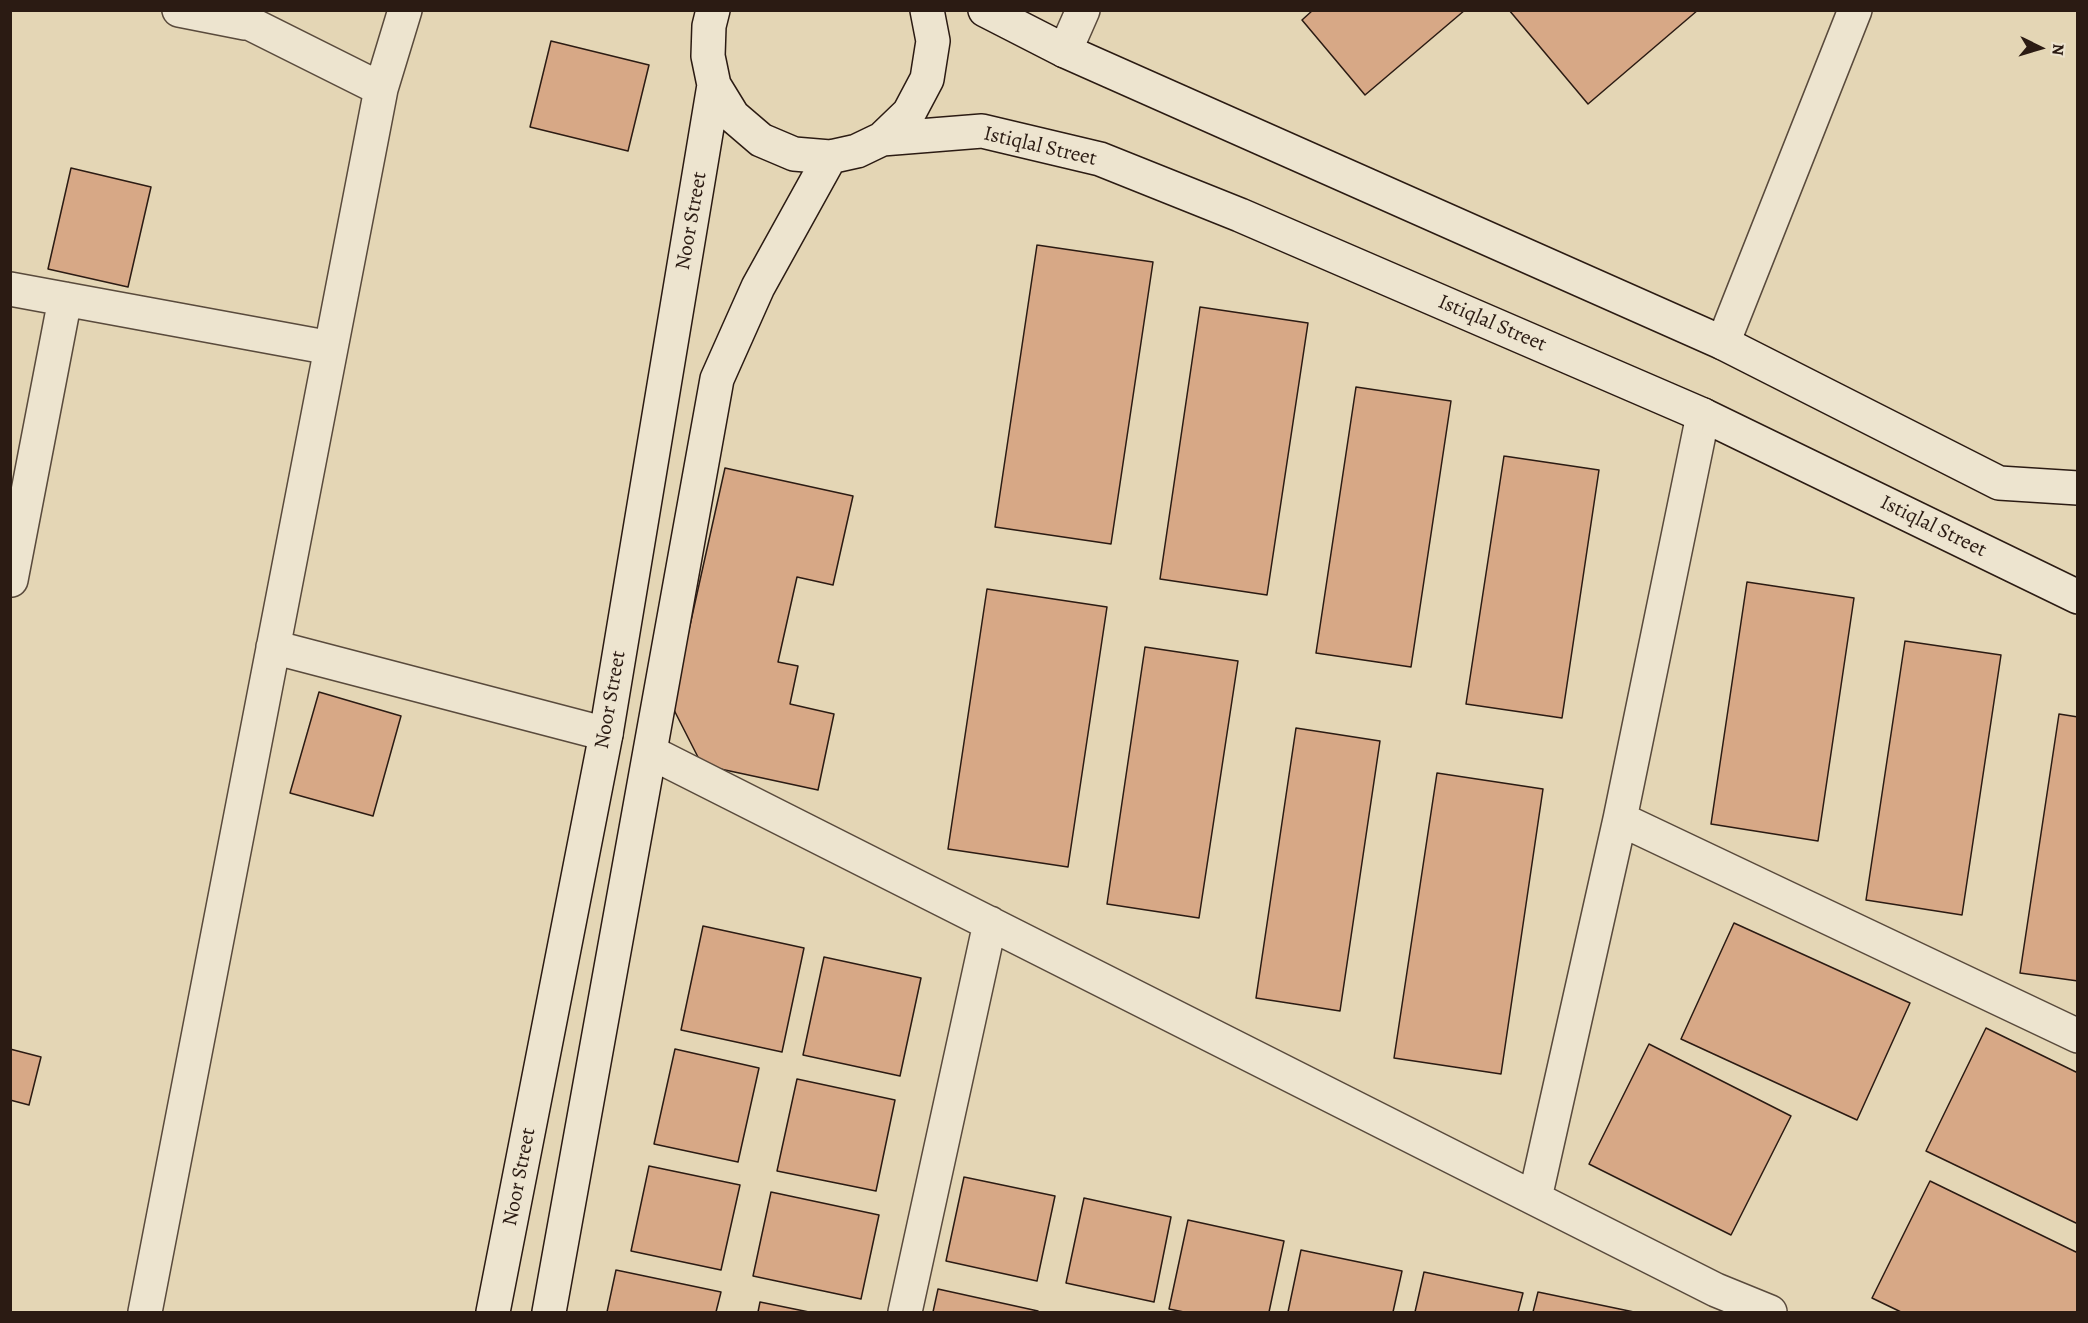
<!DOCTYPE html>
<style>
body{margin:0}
#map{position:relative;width:2088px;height:1323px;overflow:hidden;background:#e4d6b5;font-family:Alegreya,serif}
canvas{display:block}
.frame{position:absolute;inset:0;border:12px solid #2b1b13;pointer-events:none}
.north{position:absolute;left:2010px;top:18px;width:60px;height:60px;-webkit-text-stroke:4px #ede4cf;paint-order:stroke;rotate:95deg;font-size:16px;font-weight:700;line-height:24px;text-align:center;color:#2b1b13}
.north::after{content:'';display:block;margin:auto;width:21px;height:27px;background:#2b1b13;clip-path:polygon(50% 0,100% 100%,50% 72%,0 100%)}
</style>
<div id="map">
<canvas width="2088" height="1323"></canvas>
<div class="frame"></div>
<div class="north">N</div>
</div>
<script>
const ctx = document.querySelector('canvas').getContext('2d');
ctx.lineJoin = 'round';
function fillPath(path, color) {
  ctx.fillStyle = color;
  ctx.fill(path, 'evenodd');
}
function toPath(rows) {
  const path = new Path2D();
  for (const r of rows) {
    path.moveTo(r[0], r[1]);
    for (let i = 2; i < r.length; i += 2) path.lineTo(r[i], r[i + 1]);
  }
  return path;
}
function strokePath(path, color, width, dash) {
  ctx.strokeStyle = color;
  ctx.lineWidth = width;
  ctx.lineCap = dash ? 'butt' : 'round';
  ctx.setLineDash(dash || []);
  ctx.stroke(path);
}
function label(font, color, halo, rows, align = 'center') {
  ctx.font = font + ' Alegreya,serif';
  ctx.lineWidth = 4.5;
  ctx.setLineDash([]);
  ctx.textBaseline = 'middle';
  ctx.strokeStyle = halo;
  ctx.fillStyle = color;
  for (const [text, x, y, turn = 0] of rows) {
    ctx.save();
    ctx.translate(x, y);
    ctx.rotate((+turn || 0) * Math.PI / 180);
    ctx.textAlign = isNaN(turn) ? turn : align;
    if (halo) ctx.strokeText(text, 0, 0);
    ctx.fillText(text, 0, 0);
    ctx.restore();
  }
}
const building = toPath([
 [1313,10,1465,10,1365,95,1302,20,1313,10],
 [1509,10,1698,10,1588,104,1509,10],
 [551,41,649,65,628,151,530,127,551,41],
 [71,168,151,187,128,287,48,269,71,168],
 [1037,245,1153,262,1111,544,995,527,1037,245],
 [1200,307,1308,323,1267,595,1160,579,1200,307],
 [1356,387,1451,401,1411,667,1316,653,1356,387],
 [1504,456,1599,470,1562,718,1466,704,1504,456],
 [725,468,853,496,833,585,797,577,778,662,798,666,790,704,834,714,818,790,702,765,672,706,725,468],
 [1747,582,1854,598,1818,841,1711,824,1747,582],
 [987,589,1107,607,1068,867,948,849,987,589],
 [1905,641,2001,655,1962,915,1866,900,1905,641],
 [1145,647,1238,661,1199,918,1107,904,1145,647],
 [319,692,401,716,373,816,290,793,319,692],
 [2059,714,2078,717,2078,981,2020,973,2059,714],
 [1296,728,1380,741,1340,1011,1256,998,1296,728],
 [1437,773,1543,789,1501,1074,1394,1058,1437,773],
 [1734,923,1910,1003,1857,1120,1681,1039,1734,923],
 [703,926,804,948,782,1052,681,1030,703,926],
 [824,957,921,978,900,1076,803,1055,824,957],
 [1986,1028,2078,1073,2078,1224,1926,1151,1986,1028],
 [1649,1044,1791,1116,1731,1235,1589,1164,1649,1044],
 [10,1049,41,1057,29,1105,10,1100,10,1049],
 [675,1049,759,1068,738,1162,654,1144,675,1049],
 [797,1079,895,1100,876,1191,777,1171,797,1079],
 [649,1166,740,1185,721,1270,631,1251,649,1166],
 [964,1177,1055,1196,1037,1281,946,1261,964,1177],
 [1930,1181,2078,1253,2078,1312,1901,1312,1872,1298,1930,1181],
 [771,1192,879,1215,861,1299,753,1276,771,1192],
 [1084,1198,1171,1217,1154,1302,1066,1283,1084,1198],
 [1188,1220,1284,1241,1269,1312,1184,1312,1169,1309,1188,1220],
 [1301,1250,1402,1271,1393,1312,1288,1312,1301,1250],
 [616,1270,721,1292,716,1312,607,1312,616,1270],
 [1424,1272,1523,1293,1518,1312,1415,1312,1424,1272],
 [938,1289,1038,1311,1037,1312,933,1312,938,1289],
 [1538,1292,1634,1312,1533,1312,1538,1292],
 [760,1302,809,1312,758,1312,760,1302]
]);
fillPath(building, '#d7a886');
strokePath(building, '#2b1b13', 1.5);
const minor = toPath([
 [179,10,245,23],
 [223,10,381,89],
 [1065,51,1083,10],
 [10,289,331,348],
 [1723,343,1855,10],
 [11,580,65,299],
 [273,647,606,734],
 [652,753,1716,1290,1770,1312],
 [1620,819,2078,1036],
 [1535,1198,1620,819,1703,415],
 [145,1312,381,89,405,10],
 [905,1312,990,923]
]);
const secondary = toPath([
 [713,10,709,26,708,56,714,85,733,116,761,140,794,154,830,157,857,151,882,139,909,113,927,79,933,41,927,10],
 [985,10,1065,51,1723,343,1999,483,2078,488],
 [882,139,982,131,1100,159,1240,215,1703,415,2078,597],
 [493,1312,606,734,714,85],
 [549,1312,717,379,758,287,830,157]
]);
strokePath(minor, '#594a3c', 36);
strokePath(secondary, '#2b1b13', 36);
strokePath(minor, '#ede4cf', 33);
strokePath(secondary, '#ede4cf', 33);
label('21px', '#2b1b13', '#ede4cf', [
 ["Istiqlal Street",1040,147,13],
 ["Noor Street",692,221,-80],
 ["Istiqlal Street",1492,324,23],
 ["Istiqlal Street",1933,527,26],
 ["Noor Street",611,700,-80],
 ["Noor Street",520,1177,-79]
]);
</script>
